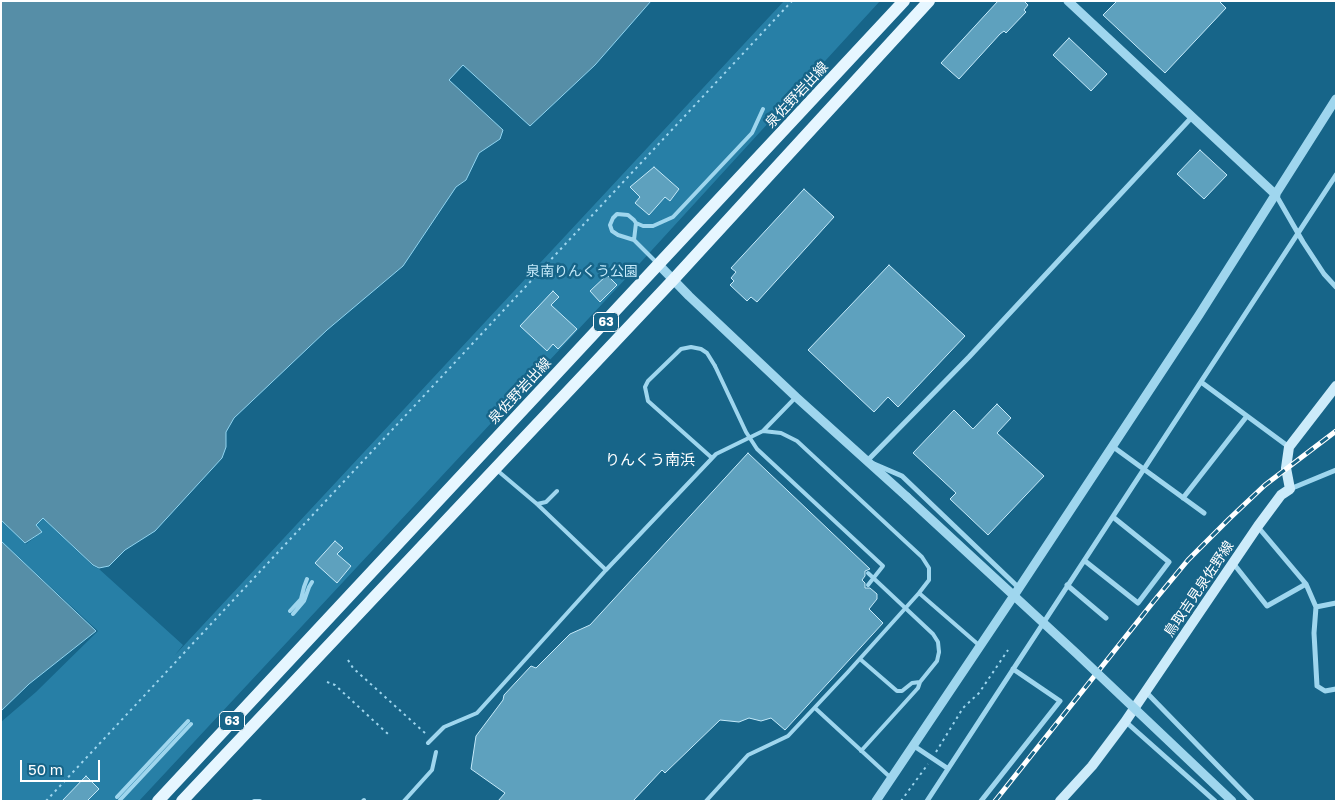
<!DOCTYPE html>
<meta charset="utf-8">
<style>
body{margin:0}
#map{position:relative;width:1337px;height:802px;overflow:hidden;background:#176589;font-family:"Golos Text",sans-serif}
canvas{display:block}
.frame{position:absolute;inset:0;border:2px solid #fff;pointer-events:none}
.scale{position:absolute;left:20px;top:760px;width:80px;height:22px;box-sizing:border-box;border:2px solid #fff;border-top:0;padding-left:6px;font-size:15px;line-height:18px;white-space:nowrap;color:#fff;-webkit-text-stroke:4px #176589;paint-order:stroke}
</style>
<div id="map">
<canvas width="1337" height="802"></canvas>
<div class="frame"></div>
<div class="scale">50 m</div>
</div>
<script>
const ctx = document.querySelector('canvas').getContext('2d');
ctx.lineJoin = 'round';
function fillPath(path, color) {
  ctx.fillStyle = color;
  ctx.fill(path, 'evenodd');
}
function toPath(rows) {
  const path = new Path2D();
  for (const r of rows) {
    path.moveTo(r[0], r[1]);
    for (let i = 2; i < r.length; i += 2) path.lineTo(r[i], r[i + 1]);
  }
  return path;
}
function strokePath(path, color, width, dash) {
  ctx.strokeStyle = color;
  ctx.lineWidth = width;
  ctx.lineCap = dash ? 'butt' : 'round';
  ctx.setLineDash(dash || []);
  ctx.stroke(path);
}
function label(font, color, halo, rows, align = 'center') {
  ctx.font = font + ' "Golos Text","Noto Sans JP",sans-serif';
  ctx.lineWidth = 5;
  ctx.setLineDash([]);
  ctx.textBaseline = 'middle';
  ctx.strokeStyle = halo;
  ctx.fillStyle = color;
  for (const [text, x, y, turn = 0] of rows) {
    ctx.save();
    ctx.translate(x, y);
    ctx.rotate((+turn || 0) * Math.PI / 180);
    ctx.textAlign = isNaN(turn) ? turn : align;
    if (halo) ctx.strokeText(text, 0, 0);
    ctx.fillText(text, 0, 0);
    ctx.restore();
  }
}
fillPath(toPath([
 [784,1,880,1,630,274,139,801,1,801,1,722,36,692,98,631,1,541,1,520,26,544,42,532,36,525,43,518,93,566,99,569,183,645,175,655]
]), '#277fa6');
const water = toPath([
 [1,1,651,1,595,65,530,126,463,65,449,80,503,130,500,139,479,153,466,180,456,187,403,266,327,330,234,418,226,432,226,447,222,458,155,531,125,550,109,566,99,568,93,565,43,518,36,525,42,532,25,543,1,520,1,1],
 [1,541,96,631,29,684,1,711,1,541]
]);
fillPath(water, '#568ea7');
strokePath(water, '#91d5f1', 1);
const building = toPath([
 [998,1,1024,1,1028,5,1024,10,1026,12,1006,33,1004,31,1000,34,959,79,941,63,998,1],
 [1117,1,1219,1,1226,8,1165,73,1103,15,1117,1],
 [1069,38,1107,74,1091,91,1053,55,1069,38],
 [1200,150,1227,175,1204,199,1177,174,1200,150],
 [654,167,679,189,670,201,665,197,649,215,635,203,640,197,630,187,654,167],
 [804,189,834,217,757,302,751,297,747,301,730,285,734,281,731,278,736,272,731,268,804,189],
 [889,265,965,336,898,407,888,397,874,412,808,350,889,265],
 [607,275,617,285,600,302,590,291,607,275],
 [553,291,559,297,551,305,577,329,558,349,553,344,547,351,520,326,553,291],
 [997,404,1011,418,997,433,1044,476,988,535,950,499,956,493,913,453,954,410,973,429,997,404],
 [748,453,870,569,865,571,865,576,862,580,865,583,865,588,870,588,877,594,877,599,869,609,883,623,785,730,771,718,761,721,749,718,739,722,720,720,665,773,662,770,633,801,498,801,505,793,471,769,476,736,503,700,504,695,531,666,536,668,570,634,590,625,748,453],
 [335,541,343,548,337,554,351,566,337,583,315,563,335,541],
 [86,776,99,789,87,801,62,801,86,776]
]);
fillPath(building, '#5ea1be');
strokePath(building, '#c5eafa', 1);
strokePath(toPath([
 [348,660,353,668,425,733],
 [327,682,335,685,388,734],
 [936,752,963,708,979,693,1008,650],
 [46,801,792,1],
 [901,801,928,764]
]), '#9fd6ee', 2, [2.5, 4]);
strokePath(toPath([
 [636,223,643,226,653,226,673,217,752,133,763,109],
 [634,240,636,223,634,220,628,215,617,214,613,218,610,225,612,231,618,235,634,240,657,263],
 [712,458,648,401,645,387,648,381,681,349,691,347,701,349,707,353,715,366],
 [498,471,537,504,606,570],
 [537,504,546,502,557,491],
 [919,593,980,646],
 [290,611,301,599,304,587,307,579],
 [293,614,304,601,309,587,312,582],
 [860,659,897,691,902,691,912,683,920,682],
 [815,708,891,778],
 [428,743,444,727,477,713,606,570,716,454,763,431,796,397],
 [861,751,918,688,920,682,937,661,939,652],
 [117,797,188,721],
 [120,800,191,724],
 [254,801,260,801],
 [363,801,364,800],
 [404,801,432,770,436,752],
 [706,801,748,755,788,736,848,672,919,593,929,580,929,568,922,557,797,441,781,433,763,431]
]), '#9fd6ee', 4);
strokePath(toPath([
 [1276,195,1303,242,1324,274,1336,287],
 [1201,382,1289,447],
 [1112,446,1204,513],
 [1290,489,1336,470],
 [1183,498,1247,416],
 [1258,527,1306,584,1316,607,1314,633,1317,686,1325,691,1336,689],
 [1085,561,1138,603,1169,562,1113,517],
 [1233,563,1267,606,1306,584],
 [1067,585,1106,618],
 [1019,588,902,476,867,461,969,357,1192,117],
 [1316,607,1336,603],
 [1146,692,1252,801],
 [1126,722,1215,801],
 [914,746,947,768],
 [927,801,1336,175],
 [981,801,1060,701,1013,669]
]), '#9fd6ee', 5);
strokePath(toPath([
 [1068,1,1276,195],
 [659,265,689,296,796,397,907,497],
 [876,801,1019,588,1199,315,1336,99]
]), '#9fd6ee', 9);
strokePath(toPath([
 [1060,801,1092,766,1125,722,1258,526,1281,495,1290,489,1286,468,1289,447,1336,386]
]), '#ccebfa', 10);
strokePath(toPath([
 [158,801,904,1],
 [182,801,673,280,929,1]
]), '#e6f6ff', 12);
const rail = toPath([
 [995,801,1154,601,1188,560,1229,519,1265,485,1336,431]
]);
strokePath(rail, '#fff', 5);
strokePath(rail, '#176589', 3, [9]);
strokePath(toPath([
 [715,366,746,432,757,449,883,566,868,585],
 [868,573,933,634,938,642,939,652]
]), '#9fd6ee', 4);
strokePath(toPath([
 [907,497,1076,653,1232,801]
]), '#9fd6ee', 9);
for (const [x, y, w] of [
 [606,322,25],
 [232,721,25]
]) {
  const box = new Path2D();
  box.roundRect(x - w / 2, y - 9.5, w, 19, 4);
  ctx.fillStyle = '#176589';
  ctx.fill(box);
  strokePath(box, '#fff', 1);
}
label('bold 12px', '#fff', null, [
 ["63",606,322],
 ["63",232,721]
]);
label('14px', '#fff', '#176589', [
 ["泉佐野岩出線",797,95,-47],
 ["泉佐野岩出線",520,391,-47],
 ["鳥取吉見泉佐野線",1199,589,-56]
]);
label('14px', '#c5eafa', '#176589', [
 ["泉南りんくう公園",582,272]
]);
label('15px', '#fff', '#176589', [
 ["りんくう南浜",650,460]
]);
</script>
